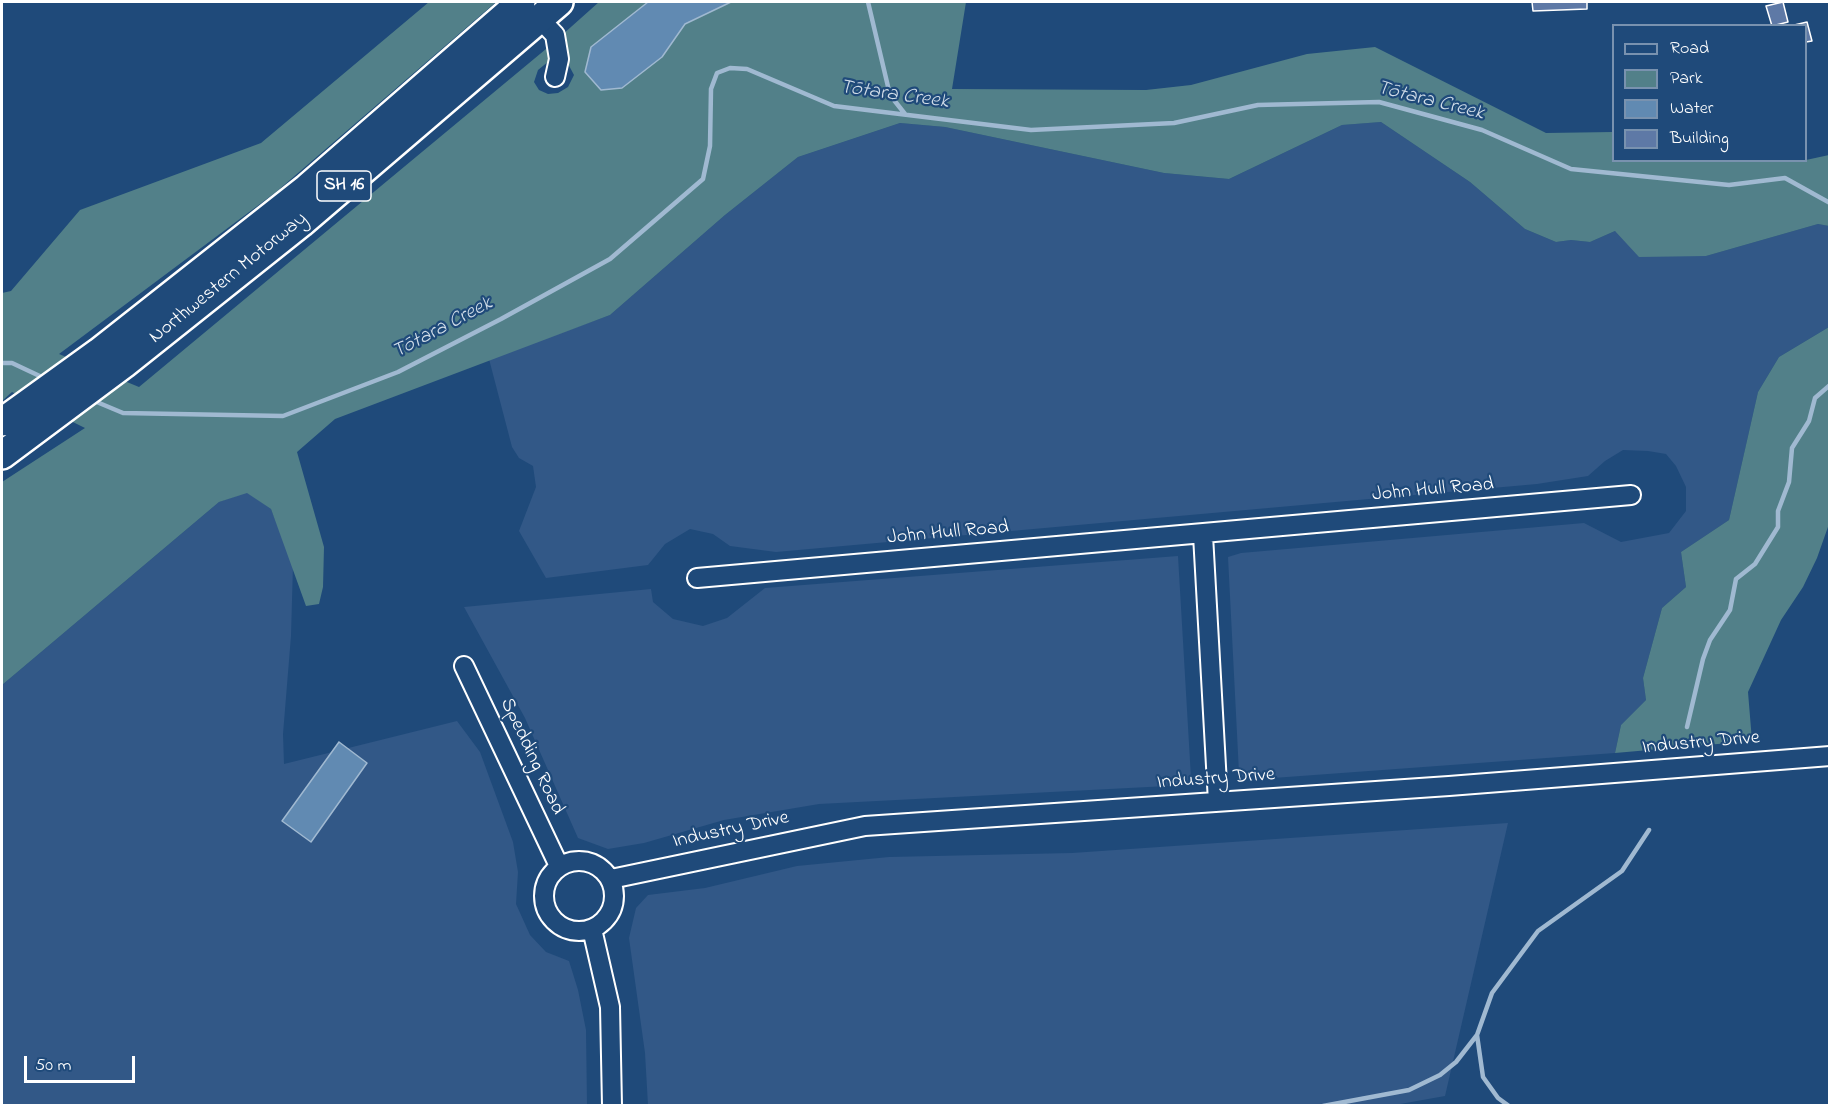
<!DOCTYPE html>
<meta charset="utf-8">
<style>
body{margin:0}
#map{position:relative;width:1831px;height:1107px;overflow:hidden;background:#1f4a7a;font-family:"Indie Flower",sans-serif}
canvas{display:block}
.frame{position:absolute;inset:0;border:3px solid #fff;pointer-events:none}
.legend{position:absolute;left:1612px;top:24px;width:195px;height:138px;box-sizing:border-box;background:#1f4a7a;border:2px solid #7992af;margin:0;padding:8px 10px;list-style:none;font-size:18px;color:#fff}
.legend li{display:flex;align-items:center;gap:12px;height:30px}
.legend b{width:30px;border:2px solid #7992af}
.scale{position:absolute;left:24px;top:1056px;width:111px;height:27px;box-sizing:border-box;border:3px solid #fff;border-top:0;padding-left:8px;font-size:18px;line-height:21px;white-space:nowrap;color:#fff;-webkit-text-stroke:4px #1f4a7a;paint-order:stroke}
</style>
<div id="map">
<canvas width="1831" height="1107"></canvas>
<div class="frame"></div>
<ul class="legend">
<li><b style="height:8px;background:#1f4a7a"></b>Road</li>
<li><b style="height:16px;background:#528089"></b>Park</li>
<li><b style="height:16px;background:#618ab2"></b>Water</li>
<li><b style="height:16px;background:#5e79a6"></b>Building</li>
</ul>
<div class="scale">50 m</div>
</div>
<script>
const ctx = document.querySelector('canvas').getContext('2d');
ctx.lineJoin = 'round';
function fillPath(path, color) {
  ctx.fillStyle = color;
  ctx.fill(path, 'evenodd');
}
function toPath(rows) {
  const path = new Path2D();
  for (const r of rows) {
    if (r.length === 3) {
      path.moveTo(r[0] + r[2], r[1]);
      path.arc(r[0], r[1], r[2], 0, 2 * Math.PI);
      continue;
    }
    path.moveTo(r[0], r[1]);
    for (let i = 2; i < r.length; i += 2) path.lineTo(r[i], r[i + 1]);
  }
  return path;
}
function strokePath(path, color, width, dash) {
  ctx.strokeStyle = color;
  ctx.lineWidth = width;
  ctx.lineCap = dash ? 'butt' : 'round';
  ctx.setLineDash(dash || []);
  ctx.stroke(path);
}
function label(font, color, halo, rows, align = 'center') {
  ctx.font = font + ' "Indie Flower",sans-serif';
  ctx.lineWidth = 4.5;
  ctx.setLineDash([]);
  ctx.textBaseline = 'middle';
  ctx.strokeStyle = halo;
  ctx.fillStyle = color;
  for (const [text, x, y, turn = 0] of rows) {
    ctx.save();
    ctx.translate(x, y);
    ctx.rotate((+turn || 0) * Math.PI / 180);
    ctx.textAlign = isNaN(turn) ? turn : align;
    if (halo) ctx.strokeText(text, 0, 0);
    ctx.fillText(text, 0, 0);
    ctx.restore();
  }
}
fillPath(toPath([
 [1381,122,1470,182,1525,229,1556,242,1571,240,1590,242,1615,231,1706,256,1818,224,1829,226,1829,327,1779,357,1758,392,1729,520,1681,552,1686,587,1662,608,1643,678,1646,700,1621,725,1615,753,1246,780,1239,773,1228,557,1241,553,1584,523,1621,542,1669,533,1686,511,1686,487,1676,466,1666,454,1648,451,1623,450,1605,461,1588,476,1537,484,776,552,730,546,713,534,690,529,665,544,648,565,546,578,519,531,536,487,533,466,519,458,512,447,489,359,610,315,725,215,798,157,900,123,945,127,1164,173,1229,179,1342,125],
 [247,492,271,509,293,565,291,636,283,734,284,764,457,721,480,752,513,842,518,872,516,904,530,935,546,952,569,961,578,990,586,1030,587,1105,2,1105,2,685,219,502],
 [1178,556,1191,778,1187,785,819,804,724,820,644,843,608,849,578,838,525,718,464,607,651,589,653,602,673,619,703,626,727,618,765,588],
 [1508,823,1445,1096,1389,1106,648,1105,645,1053,629,938,636,908,648,895,705,888,797,866,889,857,1072,853]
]), '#325887');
fillPath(toPath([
 [429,2,496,2,276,192,59,354,139,387,552,44,554,57,538,70,534,82,539,90,548,94,558,93,568,87,574,75,566,60,562,35,599,2,648,2,662,57,685,24,731,2,966,2,952,89,1146,90,1191,85,1307,54,1375,47,1546,133,1613,132,1614,160,1806,160,1829,155,1829,226,1818,224,1706,256,1639,257,1615,231,1590,242,1571,240,1556,242,1525,229,1470,182,1381,122,1342,125,1229,179,1164,173,945,127,900,123,798,157,725,215,610,315,335,419,297,452,324,547,323,587,319,604,306,606,271,509,247,493,219,502,2,685,2,482,85,428,12,392,2,401,2,293,11,291,80,210,261,143],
 [1829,327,1829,524,1817,558,1803,587,1781,620,1748,692,1752,741,1615,753,1621,725,1646,700,1643,678,1662,608,1686,587,1681,552,1729,520,1758,392,1779,357]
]), '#528089');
const water = toPath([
 [648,2,731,2,685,24,662,57,622,88,601,90,585,72,591,47,648,2],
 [339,742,367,763,311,842,282,821,339,742]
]);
fillPath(water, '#618ab2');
strokePath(water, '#a0b9d1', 1.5);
strokePath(toPath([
 [868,2,890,95,905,114],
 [2,363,12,363,46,379],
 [92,400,123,413,283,416,398,372,501,319,610,259,703,179,710,146,711,89,717,73,730,68,747,69,834,106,1031,130,1174,123,1258,105,1379,102,1482,130,1571,169,1729,185,1785,178,1830,203],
 [1687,727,1703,659,1710,640,1730,610,1736,579,1755,564,1778,527,1778,511,1789,482,1792,448,1809,421,1815,398,1830,385],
 [1323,1106,1409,1090,1440,1075,1456,1062,1477,1035],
 [1509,1106,1498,1098,1483,1077,1477,1035,1492,993,1538,931,1622,871,1649,830]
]), '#a0b9d1', 4.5);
const building = toPath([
 [1532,2,1587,2,1587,9,1533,11,1532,2],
 [1783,2,1788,22,1772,26,1766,6,1783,2],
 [1807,22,1812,41,1806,42,1806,26,1790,26,1807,22]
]);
fillPath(building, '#5e79a6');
strokePath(building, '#fff', 1.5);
const minor = toPath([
 [540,19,555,35,559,59,555,77],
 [1203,535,1218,802],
 [697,578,1631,495],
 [464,666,559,866],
 [579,896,35],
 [611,879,865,826,1449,786,1830,756],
 [592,929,610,1007,612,1106]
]);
const highway = toPath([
 [2,422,99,352,307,188,521,2],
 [2,455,124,364,301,223,559,2]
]);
strokePath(minor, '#fff', 22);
strokePath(highway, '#fff', 32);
strokePath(minor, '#1f4a7a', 18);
strokePath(highway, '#1f4a7a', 27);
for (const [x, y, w] of [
 [344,186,54]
]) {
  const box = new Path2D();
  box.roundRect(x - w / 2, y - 15, w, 30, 4.5);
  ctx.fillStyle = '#1f4a7a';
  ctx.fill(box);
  strokePath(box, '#fff', 1.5);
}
label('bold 18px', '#fff', null, [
 ["SH 16",344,186]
]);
label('20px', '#fff', '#1f4a7a', [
 ["Northwestern Motorway",229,279,-39],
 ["John Hull Road",1433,491,-5],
 ["John Hull Road",948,534,-5],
 ["Industry Drive",1701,744,-5],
 ["Spedding Road",531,757,65],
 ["Industry Drive",1216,780,-4],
 ["Industry Drive",731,831,-12]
]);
label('italic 21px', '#d0dce8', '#1f4a7a', [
 ["Tōtara Creek",894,96,8],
 ["Tōtara Creek",1430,102,14],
 ["Tōtara Creek",443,329,-28]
]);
</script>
